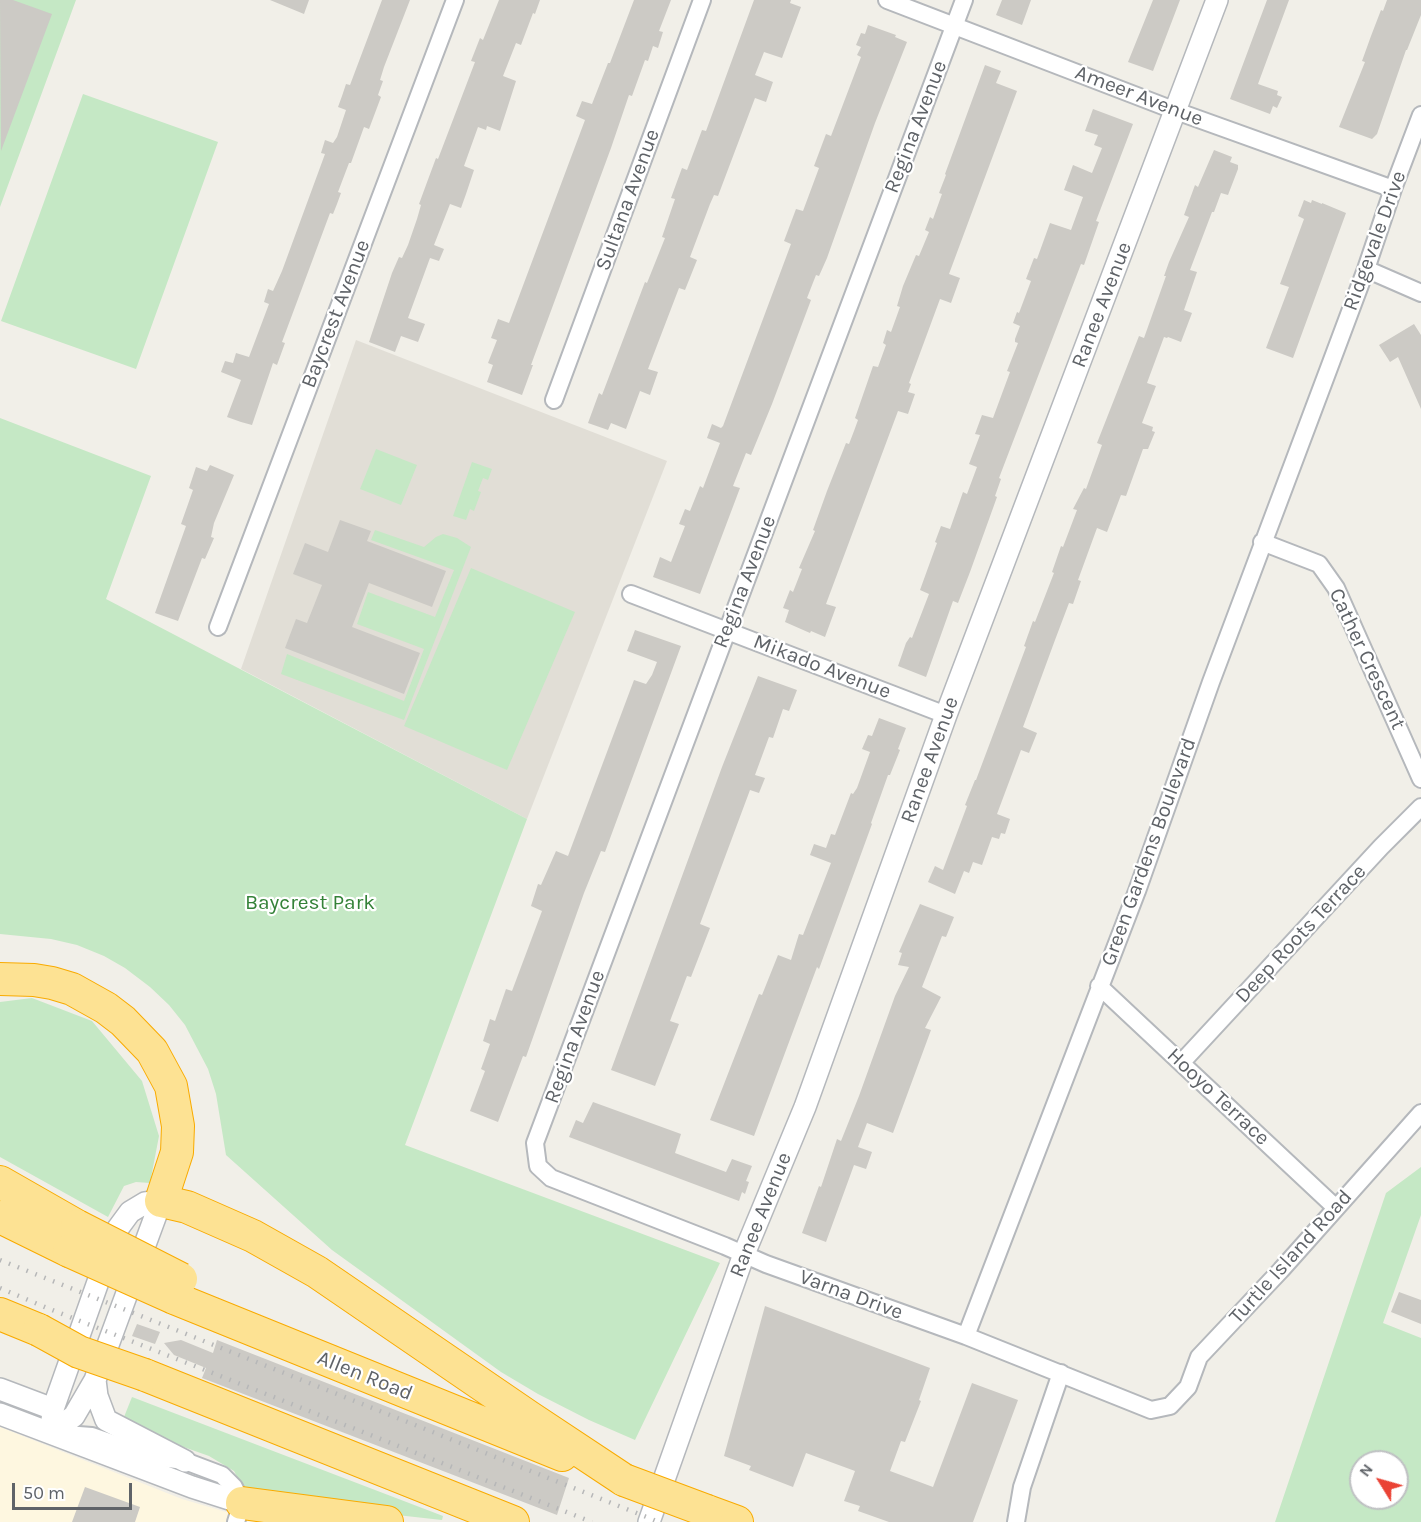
<!DOCTYPE html>
<style>
body{margin:0}
#map{position:relative;width:1421px;height:1522px;overflow:hidden;background:#f1efe8;font-family:Karla,sans-serif}
canvas{display:block}
.north{position:absolute;left:1349px;top:1450px;width:60px;height:60px;box-sizing:border-box;background:#fff;border:2px solid #bfc1c3;border-radius:50%;rotate:307deg;font-size:16px;font-weight:700;line-height:24px;text-align:center;color:#5f6368}
.north::after{content:'';display:block;margin:auto;width:21px;height:27px;background:#ea4335;clip-path:polygon(50% 0,100% 100%,50% 72%,0 100%)}
.scale{position:absolute;left:12px;top:1483px;width:120px;height:27px;box-sizing:border-box;border:3px solid #5f6368;border-top:0;padding-left:8px;font-size:18px;line-height:21px;white-space:nowrap;color:#5f6368;-webkit-text-stroke:4px #fff;paint-order:stroke}
</style>
<div id="map">
<canvas width="1421" height="1522"></canvas>
<div class="north">N</div>
<div class="scale">50 m</div>
</div>
<script>
const ctx = document.querySelector('canvas').getContext('2d');
ctx.lineJoin = 'round';
function fillPath(path, color) {
  ctx.fillStyle = color;
  ctx.fill(path, 'evenodd');
}
function toPath(rows) {
  const path = new Path2D();
  for (const r of rows) {
    path.moveTo(r[0], r[1]);
    for (let i = 2; i < r.length; i += 2) path.lineTo(r[i], r[i + 1]);
  }
  return path;
}
function strokePath(path, color, width, dash) {
  ctx.strokeStyle = color;
  ctx.lineWidth = width;
  ctx.lineCap = dash ? 'butt' : 'round';
  ctx.setLineDash(dash || []);
  ctx.stroke(path);
}
function label(font, color, halo, rows, align = 'center') {
  ctx.font = font + ' Karla,sans-serif';
  ctx.lineWidth = 4.5;
  ctx.setLineDash([]);
  ctx.textBaseline = 'middle';
  ctx.strokeStyle = halo;
  ctx.fillStyle = color;
  for (const [text, x, y, turn = 0] of rows) {
    ctx.save();
    ctx.translate(x, y);
    ctx.rotate((+turn || 0) * Math.PI / 180);
    ctx.textAlign = isNaN(turn) ? turn : align;
    if (halo) ctx.strokeText(text, 0, 0);
    ctx.fillText(text, 0, 0);
    ctx.restore();
  }
}
fillPath(toPath([
 [0,1427,182,1499,260,1522,0,1522]
]), '#fef7e0');
fillPath(toPath([
 [356,340,667,461,527,819,241,669]
]), '#e1ded6');
fillPath(toPath([
 [0,0,76,0,0,207],
 [83,94,218,142,136,369,1,321],
 [0,418,151,476,106,599,527,819,405,1145,720,1263,635,1440,589,1420,538,1394,501,1372,332,1250,226,1155,216,1094,208,1069,185,1025,169,1005,150,987,125,968,104,956,77,945,51,939,0,934],
 [376,449,417,465,401,505,360,489],
 [472,462,492,469,488,480,483,478,478,491,481,492,474,511,470,509,466,520,453,516],
 [375,530,424,547,436,537,443,534,457,538,471,547,404,720,281,674,287,654,404,701,424,649,357,624,368,592,435,617,454,570,371,540],
 [471,568,575,612,507,770,404,726],
 [32,998,92,1021,142,1081,159,1136,150,1183,136,1182,124,1186,108,1217,0,1157,0,1002],
 [1421,1167,1421,1215,1383,1323,1421,1338,1421,1522,1275,1522,1386,1193],
 [1361,1462,1397,1462,1397,1498,1361,1498],
 [132,1397,443,1516,442,1520,270,1501,246,1494,234,1471,209,1456,178,1445,122,1422]
]), '#c5e8c5');
fillPath(toPath([
 [0,0,13,0,52,14,1,151],
 [270,0,309,0,304,14],
 [382,0,410,0,384,67,380,80,383,81,378,95,381,97,369,129,364,127,351,163,349,163,338,192,341,193,337,204,333,214,330,213,282,342,285,343,277,365,273,363,252,425,241,422,227,417,241,380,221,372,225,361,233,363,236,353,249,357,269,304,264,302,268,289,273,291,282,271,325,154,321,153,325,140,333,143,337,137,346,110,338,107,342,96,346,84,350,85],
 [499,0,540,0,535,14,533,13,521,45,516,43,503,76,516,81,500,131,487,126,486,130,478,127,464,166,474,170,466,194,461,208,450,204,434,245,444,249,439,261,430,258,408,318,425,324,418,342,401,336,395,352,369,342,392,273,399,257,402,258,408,245,417,219,421,205,419,204,426,185,436,158,438,159,475,62,471,61,480,38,483,40],
 [634,0,671,0,659,31,663,32,658,48,653,46,648,61,645,60,632,96,629,95,611,148,531,365,533,365,522,395,487,382,493,365,488,363,497,340,491,338,498,319,509,323,585,120,576,116,582,101,592,104,608,63,610,63],
 [754,0,791,0,790,3,801,7,782,58,764,52,755,75,773,82,766,102,755,98,718,196,714,195,710,204,690,257,697,260,685,290,679,288,648,369,658,372,650,395,640,391,626,429,611,423,608,430,588,423,599,393,602,395,645,282,647,283,665,238,662,237,675,199,671,198,682,168,687,170,702,130,706,131],
 [1002,0,1031,0,1022,25,996,15],
 [1153,0,1180,0,1153,71,1128,62],
 [1267,0,1289,0,1258,84,1278,91,1277,95,1282,97,1277,108,1273,106,1270,114,1230,99],
 [1387,0,1421,0,1421,15,1407,50,1406,50,1377,134,1372,139,1339,127,1365,62,1362,61,1371,36,1381,10,1383,11],
 [868,25,896,35,895,37,907,42,875,123,827,258,819,276,816,275,807,298,811,300,772,404,751,455,746,453,733,486,740,488,700,594,653,577,660,557,671,562,685,526,679,524,685,509,690,511,700,486,703,488,720,443,707,438,712,424,721,428,723,426,791,244,784,241,796,209,803,211,819,168,814,166,826,134,831,136,861,57,857,55,861,47,856,45,861,33,865,34],
 [985,65,1001,71,996,83,1017,91,949,274,960,278,951,303,940,299,909,383,911,384,908,392,915,394,908,414,898,411,826,604,836,607,825,637,811,631,810,633,785,622,789,610,783,608,790,590,793,592,802,569,799,568,815,531,813,530,827,491,846,443,849,444,854,431,858,420,855,418,873,366,878,367,886,345,883,343,887,330,891,332,900,307,897,306,903,286,916,255,919,256,929,232,925,230,930,217,933,219,942,194,939,193,946,175,945,174],
 [1093,109,1133,124,1096,221,1099,222,1084,265,1081,264,999,478,1001,479,995,496,997,497,970,572,958,603,953,601,926,677,898,666,906,643,910,637,912,638,929,594,920,590,937,543,935,542,941,526,950,529,963,492,967,494,977,467,969,464,980,435,975,434,982,415,993,418,1010,372,1007,371,1018,343,1015,342,1015,339,1020,326,1013,323,1017,312,1019,313,1031,281,1026,279,1034,258,1037,259,1050,223,1071,230,1083,197,1064,190,1073,165,1092,173,1102,148,1094,145,1098,135,1085,131],
 [1214,150,1232,157,1230,162,1238,165,1238,169,1228,195,1221,193,1214,212,1212,212,1190,270,1197,272,1184,310,1192,313,1181,342,1168,337,1167,338,1164,337,1147,383,1156,386,1142,423,1153,427,1152,431,1155,432,1148,449,1143,449,1126,496,1121,495,1107,532,1097,528,1078,580,1081,581,1073,604,1069,603,1055,640,1023,727,1037,733,1029,753,1021,750,997,814,1010,819,1005,834,1001,833,999,839,992,837,982,865,973,862,969,873,964,871,955,894,928,882,935,866,943,870,967,806,965,805,975,780,976,780,1026,647,1024,646,1033,621,1035,622,1054,573,1052,572,1061,546,1063,547,1077,510,1073,509,1084,488,1086,489,1102,445,1097,443,1139,336,1144,338,1166,276,1164,276,1169,262,1189,217,1184,215,1195,185,1198,187],
 [1304,200,1311,203,1312,200,1322,204,1322,203,1346,213,1293,358,1266,348,1289,287,1280,284,1304,219,1298,216],
 [1414,324,1421,335,1421,409,1398,357,1390,362,1379,345],
 [210,465,234,475,214,523,211,537,214,538,205,559,202,558,178,621,155,613,186,526,181,524,193,490,189,488,196,467,207,471],
 [340,520,371,531,367,541,446,571,432,607,369,583,352,627,420,653,404,694,285,648,296,619,307,623,322,585,293,574,305,543,328,552],
 [635,630,681,646,605,852,601,851,584,893,526,1057,523,1056,498,1122,470,1111,485,1071,481,1069,490,1044,483,1041,490,1019,495,1021,506,989,512,991,542,911,531,906,538,884,541,885,556,851,568,856,634,680,646,684,652,675,657,662,627,651],
 [758,676,797,690,789,711,783,709,773,738,769,737,755,775,765,778,759,793,750,790,700,924,710,928,691,977,687,976,670,1021,679,1024,655,1086,611,1070,722,767],
 [879,718,906,728,898,749,900,750,890,775,888,775,871,823,872,824,819,969,817,967,754,1136,710,1120,759,994,762,995,778,955,791,960,799,934,803,935,831,863,810,855,814,844,826,848,831,834,835,835,851,793,853,794,857,788,870,752,862,749,868,735,872,736],
 [920,904,954,917,946,937,942,936,922,987,941,997,925,1028,931,1030,893,1133,867,1123,858,1147,872,1152,866,1169,854,1165,826,1242,802,1233,819,1186,821,1187,837,1139,841,1141,859,1096,895,996,909,967,898,965,902,953,899,952],
 [593,1102,681,1134,675,1153,726,1172,732,1159,752,1166,746,1181,749,1182,745,1194,742,1192,739,1201,569,1137,576,1120,583,1123],
 [1399,1292,1421,1300,1421,1324,1391,1312],
 [765,1306,930,1368,919,1400,921,1401,905,1442,901,1441,890,1471,933,1487,972,1383,1018,1400,973,1522,889,1522,858,1511,860,1506,844,1501,855,1471,806,1453,793,1487,749,1470,751,1466,724,1456],
 [137,1324,160,1332,155,1344,132,1336],
 [181,1340,213,1353,217,1340,569,1478,557,1515,202,1378,206,1368,174,1355,164,1343],
 [85,1487,140,1507,135,1522,72,1522]
]), '#cccac5');
const minor = toPath([
 [887,0,1176,111,1393,189],
 [964,0,535,1143,538,1166,551,1178,725,1246,766,1264,966,1336,1151,1410,1170,1406,1188,1387,1199,1357,1281,1270,1421,1113],
 [1366,269,1421,293],
 [554,400,702,0],
 [1262,542,1319,564,1336,588,1421,779],
 [631,594,946,715],
 [218,627,455,0],
 [1099,986,1336,1208],
 [1182,1062,1381,847,1421,807],
 [966,1336,1137,891,1211,682,1329,368,1366,269,1393,189,1421,115],
 [65,1434,92,1436,152,1457,185,1461,222,1475,234,1487,242,1503,236,1522],
 [1016,1522,1022,1487,1061,1373]
]);
const tertiary = toPath([
 [161,1201,95,1380,74,1416,51,1433,53,1409,116,1231,130,1212,145,1203,161,1201],
 [95,1380,97,1396,106,1420,185,1461],
 [0,1389,53,1409],
 [0,1414,192,1487,242,1503],
 [649,1522,744,1254,805,1107,946,715,1217,0]
]);
const motorway = toPath([
 [0,979,34,980,52,983,72,989,106,1008,123,1021,152,1051,171,1086,178,1126,177,1152,161,1201,187,1207,253,1236,317,1272,529,1417,624,1480],
 [0,1182,77,1226],
 [0,1217,69,1251],
 [174,1298,562,1455],
 [0,1314,39,1330],
 [145,1375,513,1522],
 [242,1503,387,1522],
 [707,1511,737,1522]
]);
strokePath(minor, '#b5b8bc', 20);
strokePath(tertiary, '#b5b8bc', 24);
strokePath(motorway, '#f9ab00', 34);
strokePath(minor, '#fff', 16);
strokePath(tertiary, '#fff', 21);
strokePath(motorway, '#fde293', 32);
strokePath(toPath([
 [0,1260,659,1522],
 [0,1288,47,1308,592,1522]
]), '#b6b7b8', 4.5, [1.5, 8]);
const motorwayBridge = toPath([
 [77,1226,181,1279],
 [69,1251,174,1298],
 [39,1330,79,1352,145,1375],
 [624,1480,707,1511]
]);
strokePath(motorwayBridge, '#f9ab00', 34, []);
strokePath(motorwayBridge, '#fde293', 32);
label('21px', '#5f6368', '#fff', [
 ["Ameer Avenue",1139,96,21],
 ["Regina Avenue",916,127,-69],
 ["Sultana Avenue",628,200,-70],
 ["Ridgevale Drive",1375,241,-70],
 ["Ranee Avenue",1102,305,-69],
 ["Baycrest Avenue",336,314,-69],
 ["Regina Avenue",745,582,-69],
 ["Cather Crescent",1367,659,65],
 ["Mikado Avenue",822,667,21],
 ["Ranee Avenue",930,760,-70],
 ["Green Gardens Boulevard",1149,852,-70],
 ["Deep Roots Terrace",1301,934,-47],
 ["Regina Avenue",575,1037,-70],
 ["Hooyo Terrace",1218,1097,43],
 ["Ranee Avenue",761,1215,-68],
 ["Turtle Island Road",1291,1257,-48],
 ["Varna Drive",851,1295,20],
 ["Allen Road",365,1376,22]
]);
label('21px', '#348238', '#fff', [
 ["Baycrest Park",310,903]
]);
</script>
